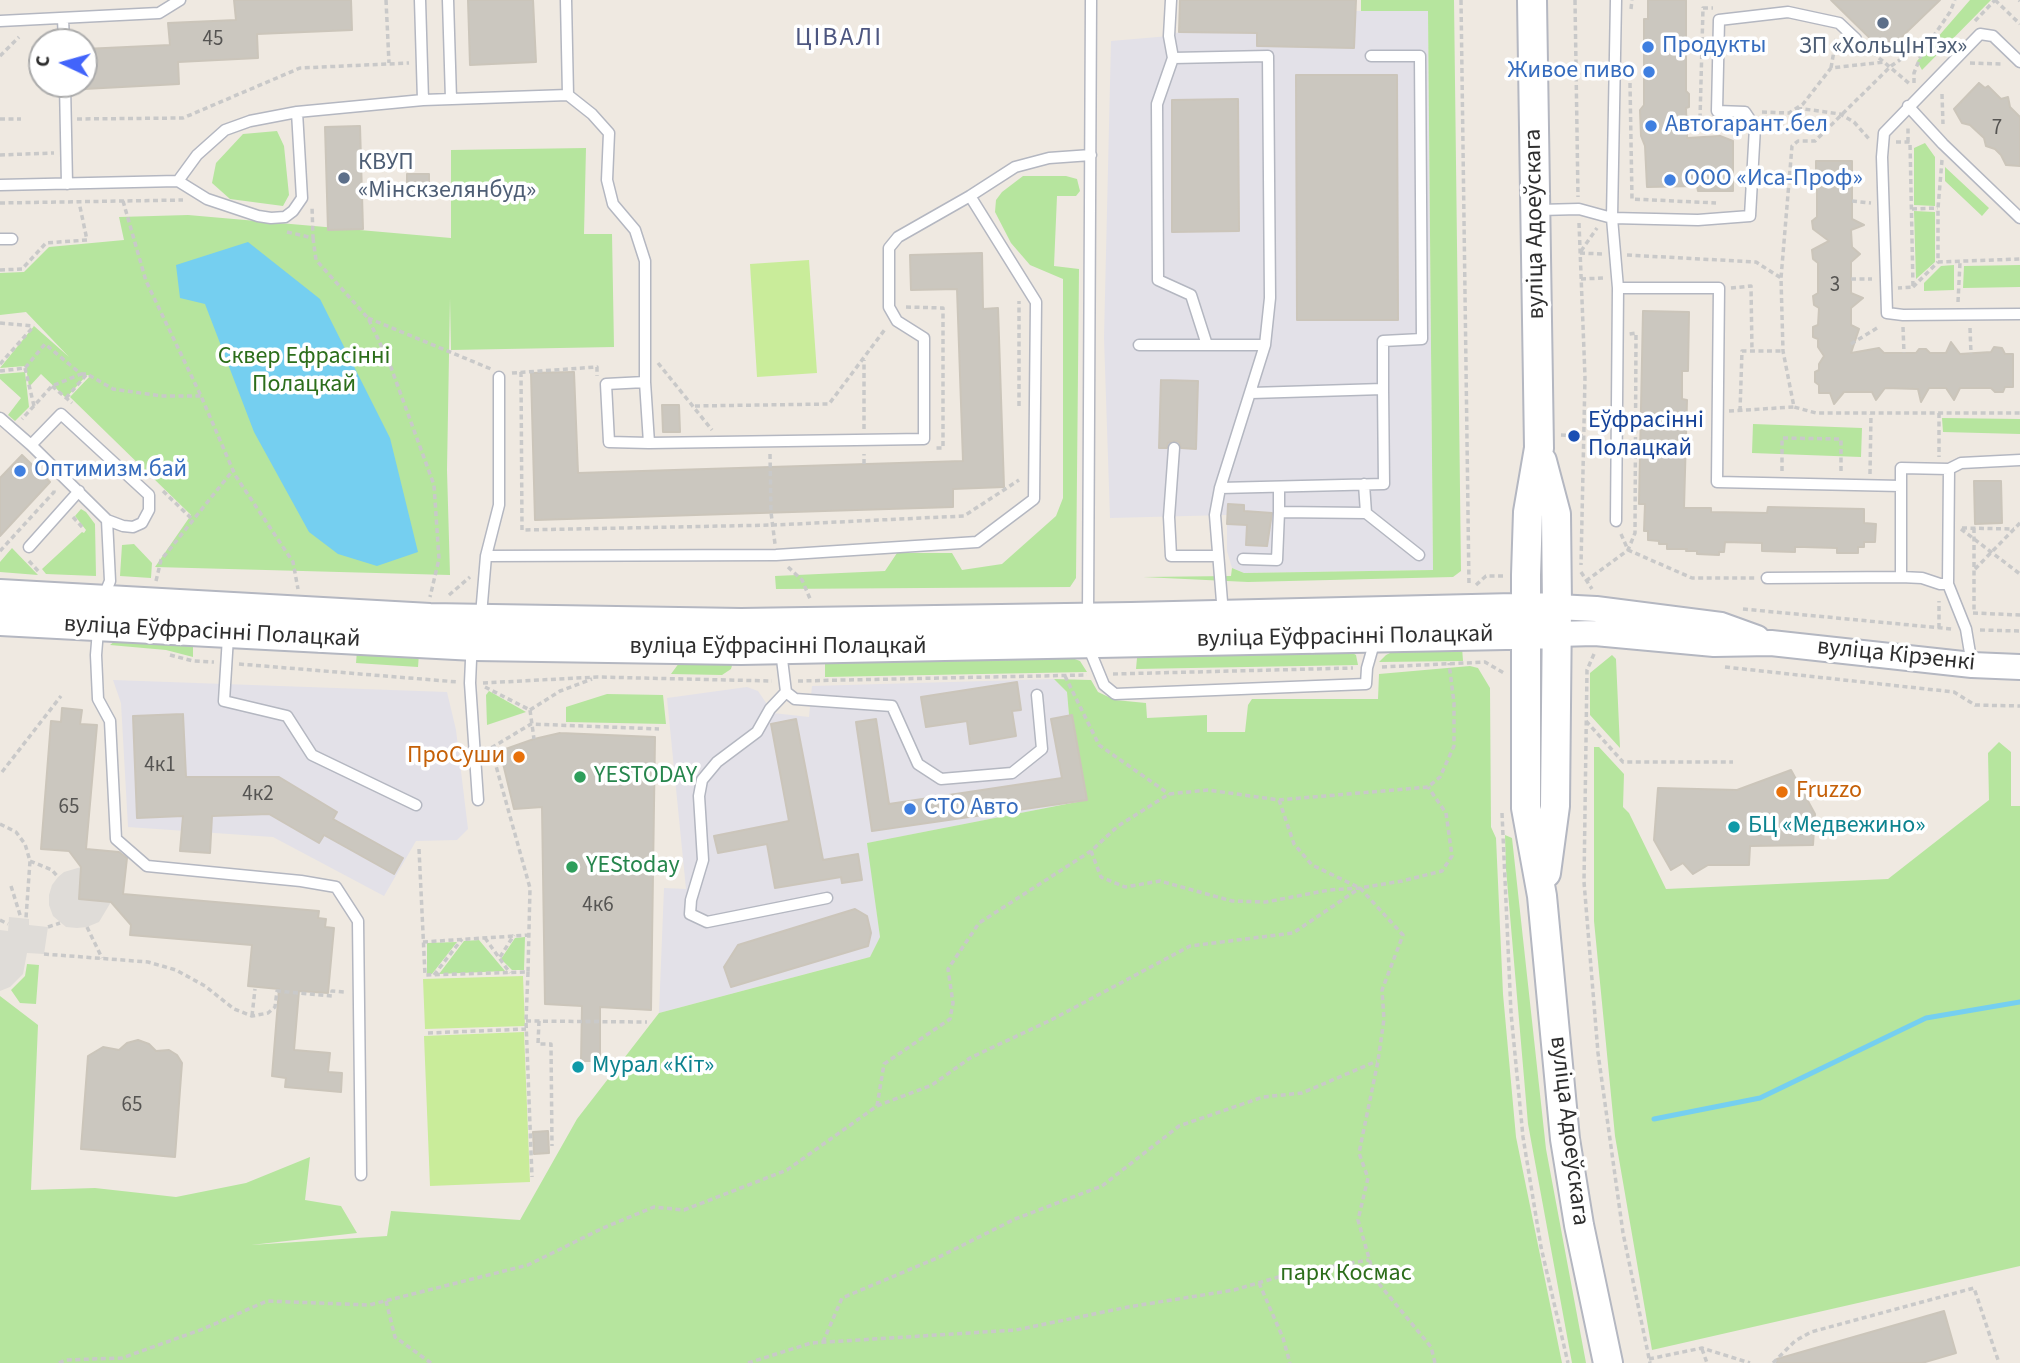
<!DOCTYPE html>
<meta charset="utf-8">
<style>
body{margin:0}
#map{position:relative;width:2020px;height:1363px;overflow:hidden;background:#efe9e1;font-family:"Source Sans 3",sans-serif}
canvas{display:block}
.north{position:absolute;left:28px;top:28px;width:70px;height:70px;box-sizing:border-box;background:#fff;border:2px solid #ababab;border-radius:50%;rotate:275deg;font-size:19px;font-weight:700;line-height:28px;text-align:center;color:#2e2e2e}
.north::after{content:'';display:block;margin:auto;width:24px;height:32px;background:#4264fb;clip-path:polygon(50% 0,100% 100%,50% 72%,0 100%)}
</style>
<div id="map">
<canvas width="2020" height="1363"></canvas>
<div class="north">С</div>
</div>
<script>
const ctx = document.querySelector('canvas').getContext('2d');
ctx.lineJoin = 'round';
function fillPath(path, color) {
  ctx.fillStyle = color;
  ctx.fill(path, 'evenodd');
}
function toPath(rows) {
  const path = new Path2D();
  for (const r of rows) {
    path.moveTo(r[0], r[1]);
    for (let i = 2; i < r.length; i += 2) path.lineTo(r[i], r[i + 1]);
  }
  return path;
}
function strokePath(path, color, width, dash) {
  ctx.strokeStyle = color;
  ctx.lineWidth = width;
  ctx.lineCap = dash ? 'butt' : 'round';
  ctx.setLineDash(dash || []);
  ctx.stroke(path);
}
function label(font, color, halo, rows, align = 'center') {
  ctx.font = font + ' "Source Sans 3",sans-serif';
  ctx.lineWidth = 7;
  ctx.setLineDash([]);
  ctx.textBaseline = 'middle';
  ctx.strokeStyle = halo;
  ctx.fillStyle = color;
  for (const [text, x, y, turn = 0] of rows) {
    ctx.save();
    ctx.translate(x, y);
    ctx.rotate((+turn || 0) * Math.PI / 180);
    ctx.textAlign = isNaN(turn) ? turn : align;
    if (halo) ctx.strokeText(text, 0, 0);
    ctx.fillText(text, 0, 0);
    ctx.restore();
  }
}
fillPath(toPath([
 [1180,0,1356,0,1356,11,1428,11,1433,570,1244,573,1232,568,1227,551,1227,515,1110,518,1104,338,1111,41,1169,36,1179,32],
 [1054,679,1067,692,1069,715,1072,717,1087,800,868,843,880,937,870,957,659,1013,664,888,686,889,667,698,747,687,758,691,773,713,809,717,812,686],
 [113,680,447,692,456,730,468,829,457,840,416,841,384,896,273,837,128,827,121,703]
]), '#e3e1e8');
fillPath(toPath([
 [1361,0,1454,0,1461,571,1453,577,1248,582,1143,577,1231,576,1232,568,1244,573,1433,570,1428,11,1361,11],
 [1970,0,1991,0,1922,70,1917,61],
 [277,131,284,146,289,195,283,206,230,199,212,183,216,163,243,134],
 [1925,143,1935,157,1935,206,1914,205,1914,148],
 [586,148,584,234,612,234,614,347,451,350,450,298,447,470,450,575,155,567,191,515,70,397,90,376,87,375,66,398,41,374,29,387,26,366,0,368,34,326,69,357,26,312,0,315,0,273,24,272,49,247,124,240,119,217,188,215,451,238,451,150],
 [1945,167,1989,208,1982,216,1945,181],
 [1023,176,1066,176,1077,179,1080,191,1076,196,1057,196,1054,266,1079,269,1076,578,1070,587,776,589,775,576,885,571,897,553,952,553,962,570,1002,564,1056,516,1063,498,1063,279,1030,265,1011,243,995,212,996,200,1002,192],
 [1914,211,1935,212,1935,262,1916,279],
 [1954,265,1954,290,1924,291,1924,283,1941,266],
 [2020,265,2020,287,1963,288,1964,266],
 [25,372,29,407,15,421,8,415,21,398,0,379,0,374],
 [1942,418,2020,419,2020,434,1943,432],
 [1753,424,1862,428,1861,457,1752,453],
 [81,509,86,512,95,524,96,576,46,574,42,569,82,532,84,533,86,530,75,516],
 [134,544,152,563,151,578,120,576,122,545],
 [12,548,38,575,0,572,0,562],
 [116,640,191,643,193,646,193,657,166,650,110,645],
 [1462,647,1463,661,1379,662,1386,655,1400,648],
 [357,651,419,654,418,667,356,663],
 [1349,651,1356,655,1358,665,1136,669,1137,658],
 [1612,655,1616,659,1620,748,1590,715,1590,673],
 [1072,658,1080,661,1087,672,825,677,825,662],
 [682,659,733,662,731,669,722,675,671,674],
 [1470,666,1478,668,1490,688,1491,827,1496,838,1503,994,1516,1137,1562,1363,0,1363,0,996,38,1025,31,1190,95,1188,176,1197,246,1183,310,1157,305,1200,341,1206,357,1233,251,1245,387,1236,391,1211,520,1220,577,1119,659,1013,870,957,880,937,867,843,1087,800,1072,717,1069,715,1067,692,1054,679,1091,680,1098,692,1115,700,1146,703,1147,718,1207,715,1207,732,1245,732,1248,705,1252,699,1378,699,1379,674],
 [489,691,526,712,487,725,486,695],
 [607,694,663,695,666,724,566,722,566,707],
 [1999,742,2011,752,2011,806,2020,806,2020,1266,1652,1350,1615,1136,1594,921,1594,747,1599,747,1624,774,1623,807,1629,813,1666,889,1888,879,1989,800,1988,753],
 [1505,835,1512,838,1546,1149,1586,1363,1572,1363,1528,1124,1506,869],
 [525,937,524,970,512,970,501,959,515,938],
 [479,940,505,971,439,974,464,941],
 [457,942,432,974,427,974,427,943],
 [27,964,39,965,36,1004,20,1003,11,990,25,976]
]), '#b6e59e');
fillPath(toPath([
 [809,260,817,373,757,377,750,264],
 [523,976,525,1026,425,1029,423,979],
 [524,1032,530,1182,430,1186,424,1036]
]), '#c9ec9a');
fillPath(toPath([
 [81,867,79,899,111,902,99,922,87,927,77,928,66,927,53,916,49,905,49,895,52,885,58,877,64,872],
 [9,917,29,919,29,925,48,927,44,954,27,953,23,974,10,987,0,991,0,930,8,931]
]), '#dfdcd8');
fillPath(toPath([
 [248,242,320,299,390,438,418,552,377,566,338,554,309,532,254,432,205,304,180,298,176,265]
]), '#75cff0');
strokePath(toPath([
 [1654,1119,1760,1098,1926,1018,2020,1002]
]), '#75cff0', 5);
const building = toPath([
 [234,0,351,0,352,30,257,34,258,58,178,62,179,84,84,89,84,49,170,45,168,23,236,20,234,0],
 [468,0,533,0,536,62,470,65,468,0],
 [1180,0,1356,0,1354,48,1257,46,1257,33,1179,32,1180,0],
 [1648,0,1686,0,1686,91,1689,94,1689,107,1686,108,1687,138,1720,136,1733,141,1733,191,1698,191,1697,186,1647,187,1645,146,1641,136,1640,110,1644,105,1644,19,1648,19,1648,0],
 [1831,0,1940,0,1885,53,1831,0],
 [1296,75,1397,75,1398,320,1297,320,1296,75],
 [1979,83,1985,88,1988,86,2001,99,2008,97,2010,107,2020,117,2020,166,2006,165,2001,155,1995,149,1986,146,1984,138,1970,125,1962,123,1954,109,1979,83],
 [1238,99,1239,231,1172,232,1172,100,1238,99],
 [360,126,363,229,328,230,325,127,360,126],
 [1816,161,1852,161,1852,172,1860,181,1852,186,1852,219,1864,225,1851,230,1852,247,1860,254,1851,262,1851,293,1863,298,1851,308,1851,325,1859,329,1851,353,1879,348,1884,353,1916,353,1919,349,1926,349,1930,353,1946,353,1951,342,1960,354,1991,352,1994,347,2002,348,2005,354,2013,354,2013,387,2005,387,2003,392,1995,392,1991,388,1960,388,1954,400,1946,388,1929,388,1921,402,1918,389,1885,388,1876,400,1872,392,1844,392,1834,404,1830,393,1819,393,1819,385,1815,382,1815,372,1819,370,1819,364,1824,356,1818,347,1818,339,1813,337,1813,327,1818,325,1819,308,1814,305,1813,296,1818,293,1818,263,1813,259,1812,250,1829,241,1813,229,1812,221,1817,217,1817,188,1813,184,1812,175,1816,172,1816,161],
 [407,174,429,174,429,195,407,196,407,174],
 [982,253,983,309,998,308,1004,487,953,489,953,507,535,520,531,373,574,372,578,473,963,461,957,289,911,290,910,255,982,253],
 [1643,311,1689,312,1688,371,1682,371,1682,399,1687,400,1684,508,1711,508,1711,512,1767,513,1768,507,1864,509,1864,523,1876,524,1875,542,1864,542,1864,547,1858,547,1858,553,1837,553,1837,548,1804,547,1795,547,1795,552,1762,551,1762,543,1725,542,1724,552,1719,552,1719,555,1697,554,1697,551,1686,551,1687,549,1667,549,1667,544,1659,544,1659,541,1648,540,1648,531,1644,531,1645,504,1639,504,1643,311],
 [1161,380,1198,381,1196,449,1181,448,1179,442,1174,441,1168,443,1167,448,1159,448,1161,380],
 [662,405,679,405,680,432,663,432,662,405],
 [22,455,50,482,0,536,0,478,22,455],
 [1974,481,2001,481,2002,523,1975,524,1974,481],
 [1228,504,1244,505,1244,511,1272,513,1267,546,1246,545,1247,525,1227,524,1228,504],
 [1017,682,1021,710,1012,711,1016,736,970,744,967,721,926,727,921,697,1017,682],
 [62,708,82,710,80,724,97,725,86,849,119,852,127,858,123,894,319,911,318,918,326,919,325,927,334,928,328,993,299,991,294,1050,330,1053,328,1072,342,1073,341,1092,285,1087,286,1078,272,1076,279,989,248,986,252,945,130,935,131,925,111,902,79,899,81,867,69,851,41,849,51,721,61,722,62,708],
 [183,714,186,777,279,777,337,812,333,819,403,858,394,874,324,835,319,843,269,814,212,816,210,853,180,851,183,816,137,818,133,716,183,714],
 [1072,715,1087,800,872,831,856,722,876,719,889,804,1062,778,1051,719,1072,715],
 [796,719,823,860,858,854,862,880,842,883,841,877,775,888,767,844,718,853,714,836,789,821,771,724,796,719],
 [560,733,655,737,651,1010,600,1007,600,1061,581,1061,582,1006,545,1004,542,807,514,809,500,751,534,739,560,733],
 [1791,770,1815,814,1813,845,1750,846,1749,865,1708,865,1693,874,1683,863,1671,870,1654,840,1658,788,1737,790,1791,770],
 [855,909,867,916,871,933,868,946,731,987,724,967,738,945,855,909],
 [138,1040,149,1044,156,1051,169,1050,177,1055,182,1063,175,1157,81,1149,88,1056,103,1047,119,1050,127,1043,138,1040],
 [548,1131,549,1153,534,1154,533,1132,548,1131],
 [1944,1311,1956,1353,1922,1363,1777,1363,1777,1359,1944,1311]
]);
fillPath(building, '#cbc7bf');
strokePath(building, '#cbc5ba', 2);
const service = toPath([
 [448,0,451,99],
 [566,0,568,95],
 [1171,0,1169,36,1173,58,1268,56,1270,298,1265,345,1220,488,1215,515,1223,614],
 [63,19,64,42],
 [0,21,159,13,180,0],
 [1371,56,1420,56,1422,339,1383,341,1383,389],
 [1173,58,1157,104,1158,280,1191,295,1207,345],
 [2020,62,1993,36,1980,34,1884,133,1882,157,1887,313,1903,315,2020,314],
 [65,84,67,184],
 [423,100,568,95,592,114,609,133,607,180,613,204,635,230,645,261,645,382],
 [1908,106,1943,144,2020,218],
 [178,181,207,199,258,216,271,218,285,217,293,211,302,198,297,112],
 [0,185,178,181,197,155,225,130,250,121,297,112,423,100,420,0],
 [1539,210,1579,209,1612,218,1698,220,1750,216,1755,127,1745,112,1717,111,1719,20,1788,12,1839,23,1856,39],
 [0,239,12,239],
 [1618,288,1719,288,1717,482,1901,486,1901,468,1949,469],
 [1139,345,1265,345],
 [0,418,31,445,107,520,110,581,103,598],
 [649,443,609,442,606,384,645,382,649,443,924,439,924,338,897,321,889,307,889,248,898,237,970,196,1015,167,1049,158,1091,155],
 [31,445,61,414,149,495,149,510,142,523,133,527,123,526,107,520],
 [1174,448,1169,517,1171,556,1218,556],
 [1901,486,1901,577],
 [1279,487,1279,512],
 [1220,488,1384,484,1383,389,1251,393],
 [1366,513,1419,555],
 [1616,521,1618,288,1612,218,1616,0],
 [29,547,79,491],
 [486,556,776,555,977,542,1034,499,1036,302,970,196],
 [1243,559,1277,560,1279,512,1366,513,1364,484],
 [1767,578,1901,577,1922,578,1940,584,1948,584],
 [481,615,486,556,499,505,499,377],
 [1088,617,1091,0],
 [98,630,96,655,98,699,110,721,116,839,147,866,301,881,336,887,358,921,361,1175],
 [228,637,224,701,287,716,312,755,416,805],
 [1088,646,1104,685,1115,694,1366,684,1367,668,1375,640],
 [475,647,471,660,470,683,478,800],
 [781,651,786,692,795,699,892,706,918,764,941,779,1012,773,1042,749,1037,695],
 [1972,665,1966,629,1948,584,1949,469,1961,463,2020,460],
 [786,692,770,709,757,732,717,762,702,780,699,796,703,860,691,900,690,914,707,922,827,898]
]);
const tertiary = toPath([
 [1557,607,1596,609,1721,625,1757,638],
 [1557,634,1595,633,1714,644,1771,643,1972,665,2020,667]
]);
const secondary = toPath([
 [1532,0,1539,448,1528,512,1526,575,1526,808,1542,896,1565,1139,1579,1225,1608,1363],
 [1542,461,1556,514,1557,607,1555,806,1546,873],
 [0,594,430,618,741,623,1131,617,1557,607],
 [0,621,475,646,741,650,1557,634]
]);
strokePath(service, '#b4b7c1', 13);
strokePath(tertiary, '#b4b7c1', 28);
strokePath(secondary, '#b4b7c1', 32);
strokePath(toPath([
 [386,0,389,63],
 [1461,0,1469,586],
 [1575,0,1578,197],
 [1995,0,2020,24],
 [2019,0,2020,1],
 [1631,9,1632,0],
 [1975,21,1995,0],
 [1930,39,1891,66,1815,141,1798,141,1792,146,1781,278,1783,351,1794,407,1816,413,2020,413],
 [1866,47,1911,85],
 [0,56,19,37],
 [1970,63,2001,64],
 [1831,68,1836,39],
 [1630,83,1632,199,1716,203],
 [1914,83,1914,73,1922,53,1950,12,1955,0],
 [1942,94,1943,124],
 [1797,108,1840,114,1854,122,1869,139],
 [1762,112,1789,113,1803,104,1831,68,1884,62],
 [0,119,21,119],
 [77,119,183,118,300,68,409,63],
 [1708,119,1700,119,1703,8,1713,8],
 [1896,142,1910,142,1913,287,1898,288],
 [1908,142,1908,127],
 [0,155,54,153],
 [1942,160,1938,208,1938,262,2020,259],
 [123,201,146,281,201,396,235,475,293,562,298,589],
 [1852,201,1871,203],
 [0,203,183,200],
 [1912,209,1938,208],
 [1579,223,1585,377,1581,565],
 [287,232,313,238,312,206],
 [313,238,316,260,368,318,389,362,434,485,439,559,430,597],
 [1581,251,1597,228],
 [1580,253,1602,254],
 [1627,255,1756,262,1781,278],
 [0,270,22,269,46,243,87,240,79,202],
 [1581,279,1603,278],
 [1851,279,1872,279],
 [1913,287,1938,262],
 [1731,288,1751,286,1752,351],
 [1958,302,1960,262],
 [906,307,943,308,943,448,935,448],
 [368,318,491,369],
 [0,323,34,326],
 [1903,327,1904,353],
 [1970,328,1971,354],
 [1851,344,1877,328],
 [658,363,712,430],
 [0,364,34,326],
 [25,368,34,406],
 [0,371,25,368,45,344,81,374,52,386,22,419],
 [521,372,522,530,774,525,964,516,1019,480],
 [512,373,597,367,597,376],
 [81,374,87,374,113,389,161,396,201,396],
 [52,386,72,403],
 [66,398,87,374],
 [695,406,829,404,886,328],
 [1019,406,1019,301],
 [1729,411,1794,407],
 [1740,411,1742,351,1783,351],
 [1939,413,1939,457],
 [864,429,864,360],
 [1561,435,1584,436],
 [770,454,771,512,775,544],
 [864,464,864,454],
 [1782,471,1782,438,1841,439,1841,472],
 [1870,474,1871,414],
 [163,491,193,520],
 [73,517,83,528],
 [1962,528,2014,529],
 [1974,528,1974,610],
 [1961,529,2020,574],
 [1621,534,1628,550,1692,578,1755,578],
 [0,551,54,492,54,487],
 [29,561,40,573],
 [788,567,802,580,811,601],
 [1975,569,2020,523],
 [1581,572,1592,589],
 [156,581,161,560,234,469],
 [1586,581,1628,550,1635,533,1636,333,1629,334],
 [1476,585,1486,576,1503,576],
 [449,595,470,577],
 [1743,609,1952,629],
 [1973,613,2020,615],
 [1939,628,1939,601],
 [1980,630,2020,631],
 [1594,654,1587,670,1584,882,1598,1053,1623,1233,1650,1363],
 [170,655,193,661,214,662],
 [239,664,458,682],
 [1382,667,1485,662,1504,673],
 [1725,667,1954,692,1975,705,2020,706],
 [1113,674,1353,668],
 [1065,676,1099,745,1169,794],
 [798,681,1087,675],
 [483,683,597,677,772,681],
 [485,687,530,710],
 [530,710,560,691,592,679],
 [530,710,534,739],
 [1586,721,1623,762,1733,762],
 [2,772,61,696],
 [1279,800,1294,844,1312,865,1360,888,1403,935,1382,990,1384,1019,1378,1061,1359,1153,1368,1178,1358,1220,1375,1279,1431,1347,1435,1363],
 [1502,813,1511,1013,1523,1137,1541,1247,1568,1363],
 [0,824,16,832,25,844,30,861,26,918],
 [419,849,425,975,528,972,530,888,491,748,531,724,659,729],
 [1091,851,1101,877,1125,887,1160,881,1232,901,1266,902,1329,890,1360,888,1402,881,1442,871,1452,856,1446,813,1428,787],
 [30,861,52,870,58,877],
 [11,886,21,918],
 [0,920,8,924],
 [48,927,60,923],
 [87,927,102,958],
 [485,938,510,973],
 [423,942,529,935],
 [44,954,148,962,176,970,205,986,234,1009,252,1016,268,1013,275,1007,277,991,332,996,332,991,345,992],
 [500,957,514,935],
 [528,972,526,1021,532,1177],
 [434,975,462,939],
 [252,1016,255,989],
 [526,1021,647,1022],
 [539,1021,538,1044,551,1044,552,1146],
 [428,1033,526,1029],
 [877,1106,884,1064,950,1019,953,1003,948,969,979,923,1091,851,1118,826,1169,794,1208,790,1279,800,1428,787,1440,777,1454,746,1454,703,1449,663],
 [1259,1283,1283,1338,1290,1363],
 [386,1301,395,1337,431,1363],
 [823,1342,842,1298,937,1258,1015,1219,1102,1186,1179,1126,1263,1097,1302,1093,1377,1061],
 [1702,1349,1707,1363],
 [1649,1359,1702,1348,1750,1363],
 [59,1363,65,1360,122,1358,203,1329,267,1301,369,1305,528,1265,603,1228,654,1207,684,1210,787,1170,877,1106,932,1085,970,1058,1053,1019,1190,946,1293,933,1360,888],
 [748,1363,811,1343,1016,1330,1128,1307,1234,1290,1292,1273,1369,1260],
 [1773,1363,1795,1341,1811,1332,1974,1288,1999,1363]
]), '#c9c9c9', 3.5, [5, 3.5]);
strokePath(service, '#fff', 10);
strokePath(tertiary, '#fff', 24);
strokePath(secondary, '#fff', 28);
for (const [x, y, r, color] of [
 [1883,23,7,"#5c6f8a"],
 [1648,47,7,"#3f7fe0"],
 [1649,72,7,"#3f7fe0"],
 [1651,126,7,"#3f7fe0"],
 [344,178,7,"#5c6f8a"],
 [1670,180,7,"#3f7fe0"],
 [1574,436,7,"#1a4fb4"],
 [20,471,7,"#3f7fe0"],
 [519,757,7,"#e8710a"],
 [580,777,7,"#2e9e5b"],
 [1782,792,7,"#e8710a"],
 [910,809,7,"#3f7fe0"],
 [1734,827,7,"#0f9aa8"],
 [572,867,7,"#2e9e5b"],
 [578,1067,7,"#0f9aa8"]
]) {
  const dot = new Path2D();
  dot.arc(x, y, r, 0, 2 * Math.PI);
  ctx.fillStyle = color;
  ctx.fill(dot);
  strokePath(dot, '#fff', 2.5);
}
label('21px', '#555452', null, [
 ["45",213,40],
 ["7",1997,129],
 ["3",1835,286],
 ["4к1",160,766],
 ["4к2",258,795],
 ["65",69,808],
 ["4к6",598,906],
 ["65",132,1106]
]);
label('24px', '#366cbe', '#fff', [
 ["Продукты",1662,47],
 ["Живое пиво",1635,72,"right"],
 ["Автогарант.бел",1665,126],
 ["ООО «Иса-Проф»",1684,180],
 ["Оптимизм.бай",34,471],
 ["СТО Авто",924,809]
], 'left');
label('24px', '#4e5e75', '#fff', [
 ["ЗП «ХольцIнТэх»",1883,48],
 ["КВУП",358,164,"left"],
 ["«Мінскзелянбуд»",358,192,"left"]
]);
label('24px', '#2e2e2e', '#fff', [
 ["вуліца Адоеўскага",1536,224,-91],
 ["вуліца Еўфрасінні Полацкай",212,633,3],
 ["вуліца Еўфрасінні Полацкай",1345,638,-1],
 ["вуліца Еўфрасінні Полацкай",778,648],
 ["вуліца Кірэенкі",1896,656,6],
 ["вуліца Адоеўскага",1568,1131,83]
]);
label('24px', '#2c6e1b', '#fff', [
 ["Сквер Ефрасінні",304,358],
 ["Полацкай",304,386],
 ["парк Космас",1346,1275]
]);
label('24px', '#164399', '#fff', [
 ["Еўфрасінні",1588,422],
 ["Полацкай",1588,450]
], 'left');
label('24px', '#c56008', '#fff', [
 ["ПроСуши",505,757],
 ["Fruzzo",1796,792,"left"]
], 'right');
label('24px', '#27864d', '#fff', [
 ["YESTODAY",594,777],
 ["YEStoday",586,867]
], 'left');
label('24px', '#0d838f', '#fff', [
 ["БЦ «Медвежино»",1748,827],
 ["Мурал «Кіт»",592,1067]
], 'left');
ctx.letterSpacing = '2px';
label('26px', '#4d5680', '#fff', [
 ["ЦІВАЛІ",839,39]
]);
ctx.letterSpacing = '0px';
</script>
